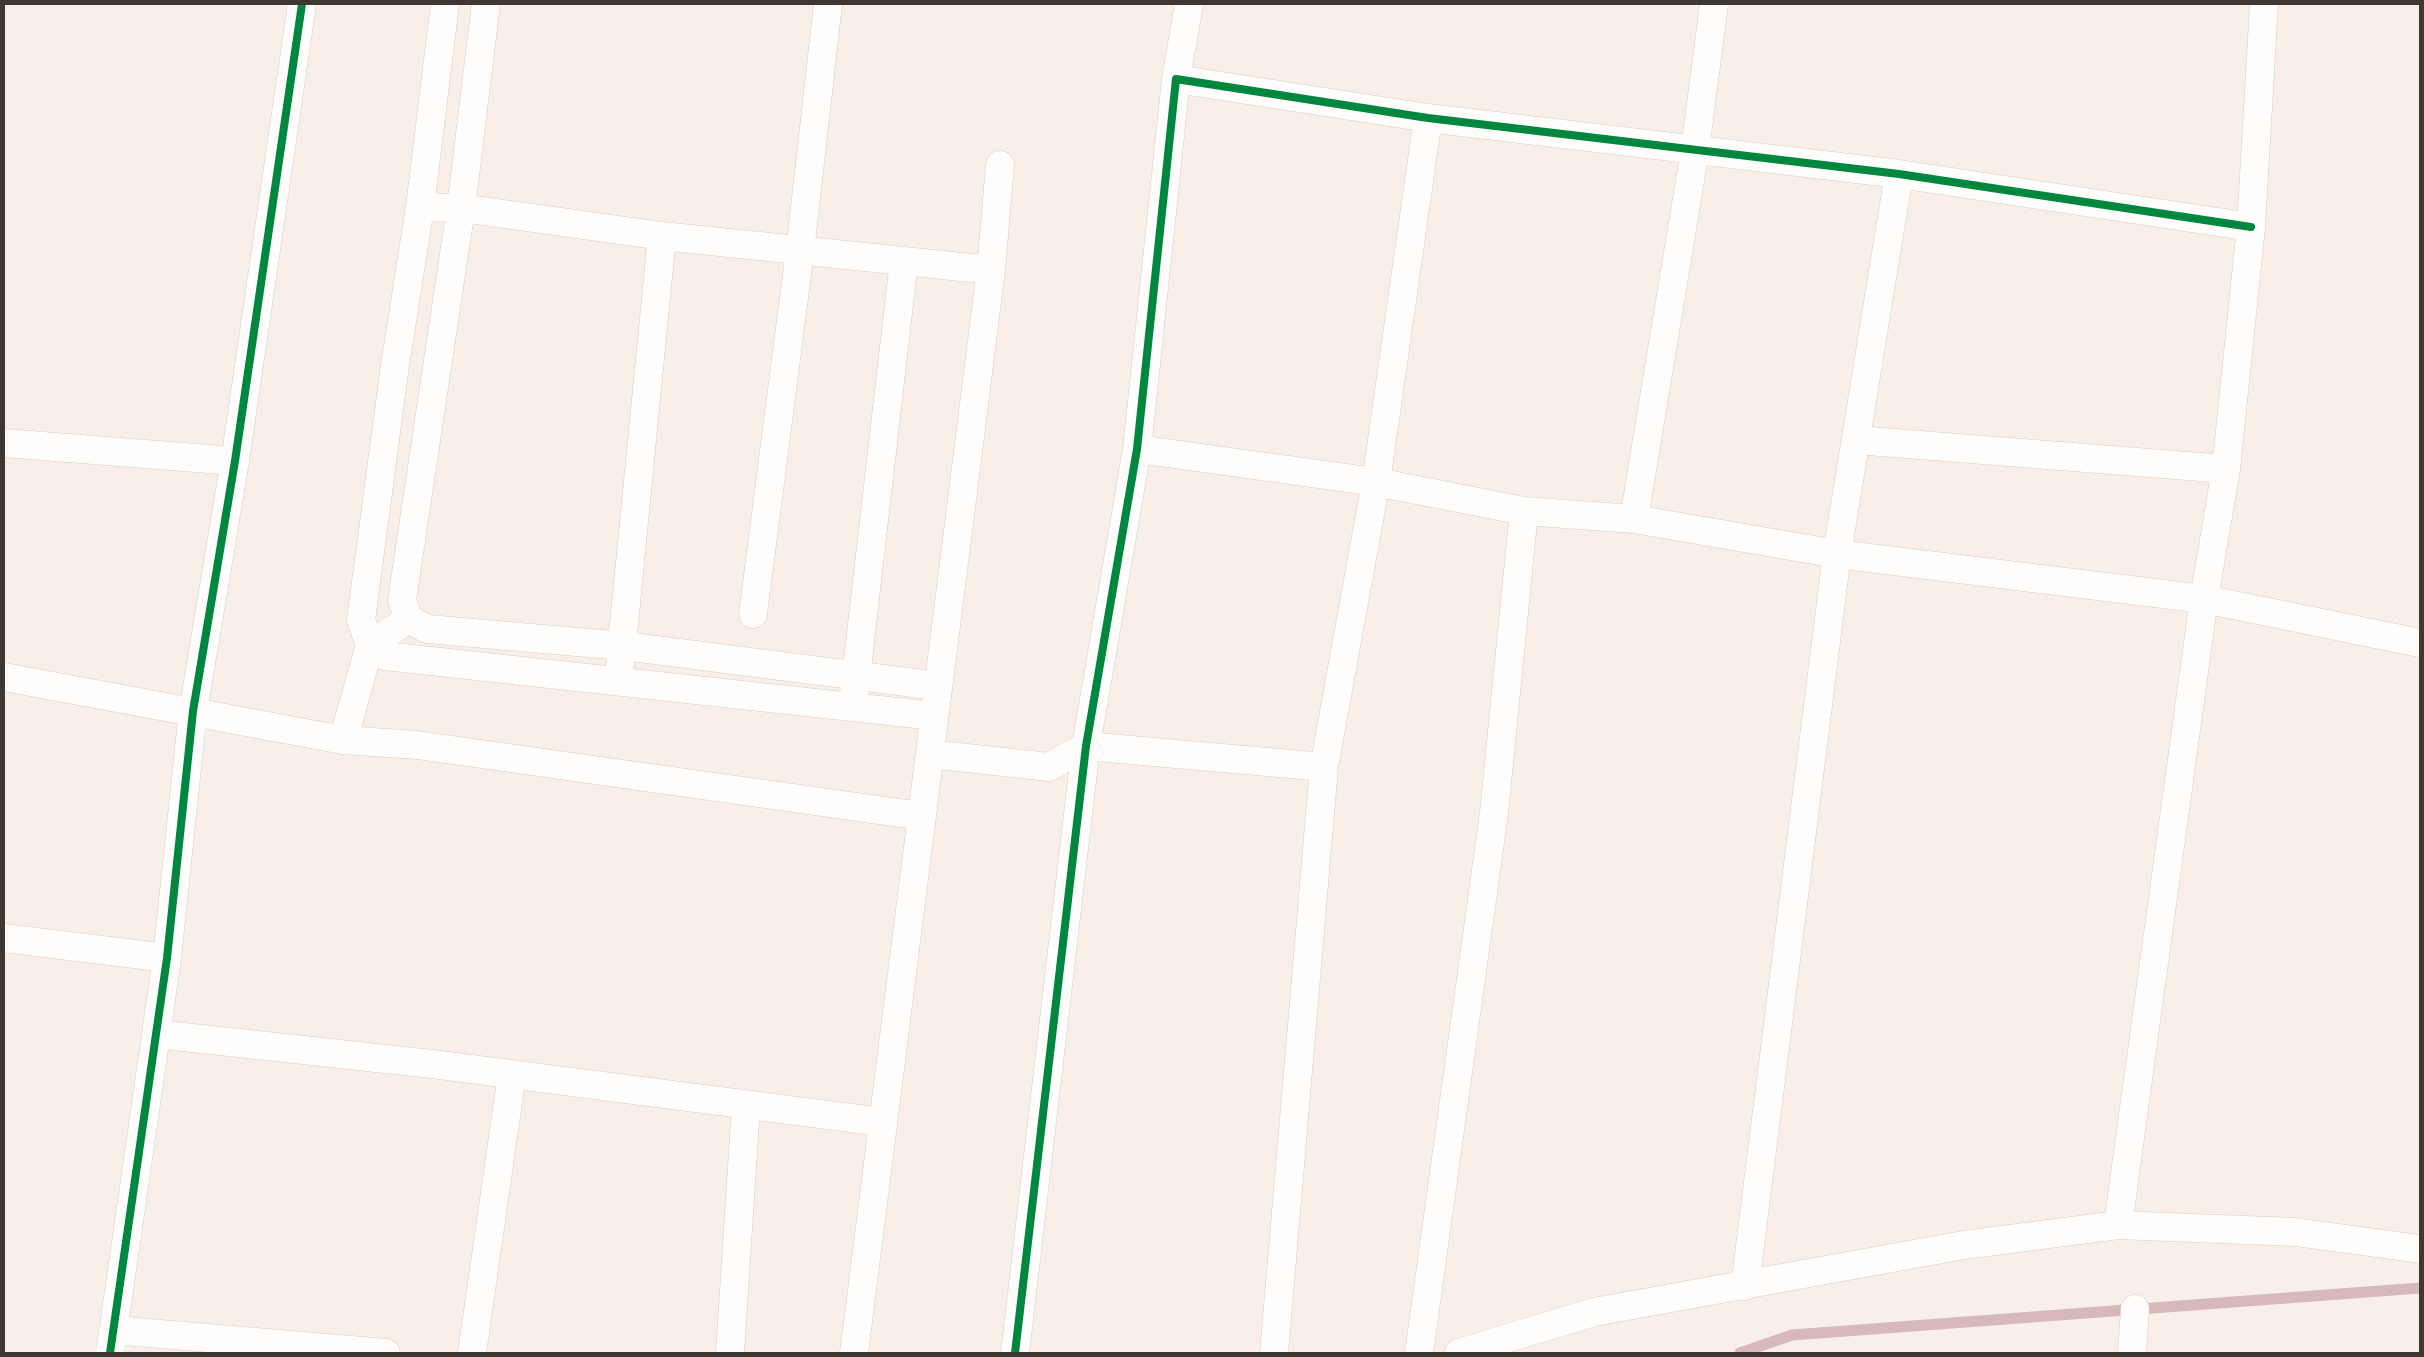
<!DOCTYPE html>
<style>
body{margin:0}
#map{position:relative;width:2424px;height:1357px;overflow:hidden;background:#f9efe9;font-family:"DM Sans",sans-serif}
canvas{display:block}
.frame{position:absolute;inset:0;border:5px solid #3f3732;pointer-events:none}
</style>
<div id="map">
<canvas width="2424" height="1357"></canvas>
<div class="frame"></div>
</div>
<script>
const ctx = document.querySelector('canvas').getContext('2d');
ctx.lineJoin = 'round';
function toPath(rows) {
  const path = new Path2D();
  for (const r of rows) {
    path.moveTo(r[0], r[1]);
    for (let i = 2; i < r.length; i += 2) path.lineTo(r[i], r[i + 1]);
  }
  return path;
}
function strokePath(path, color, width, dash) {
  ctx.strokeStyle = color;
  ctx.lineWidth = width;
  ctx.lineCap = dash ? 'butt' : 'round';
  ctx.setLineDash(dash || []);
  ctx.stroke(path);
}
strokePath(toPath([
 [1740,1353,1792,1335,2420,1288]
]), '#d8b9b9', 11);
const minor = toPath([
 [445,4,420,207,394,372,361,620,370,645,385,656,934,716],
 [486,4,461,208,402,600,409,619,427,629,624,646,938,686],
 [1176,79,1189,4],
 [420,207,461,208,662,236,991,270],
 [1856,440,2226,469],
 [4,443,235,461],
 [1137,449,1376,482,1524,511,1634,519,1837,554,2204,599,2420,643],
 [1634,519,1695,150,1714,4],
 [753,614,800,251,828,4],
 [620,665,662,236],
 [4,677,343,740,417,745,921,816],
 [854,694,904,261],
 [343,740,370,645,409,619],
 [930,754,1049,767,1086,746,1324,767],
 [4,938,167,958],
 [156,1034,432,1064,882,1122],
 [2118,1225,2204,599,2226,469,2251,227,2264,4],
 [1745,1286,1837,554,1899,174],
 [113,1330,386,1353],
 [110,1353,167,958,193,711,235,461,302,4],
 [472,1353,512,1074],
 [730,1353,746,1105],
 [854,1353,991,270,1000,165],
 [1015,1353,1086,746,1137,449,1176,79,1428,118,1899,174,2251,227],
 [1274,1353,1324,767,1376,482,1428,118],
 [1419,1353,1494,813,1524,511],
 [1459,1353,1594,1312,1964,1245,2118,1225,2295,1232,2420,1249],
 [2132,1353,2135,1309]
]);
strokePath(minor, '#d5cdc8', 29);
strokePath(minor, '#fefdfc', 28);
strokePath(toPath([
 [110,1353,167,958,193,711,235,461,302,4],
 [1015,1353,1086,746,1137,449,1176,79,1428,118,1899,174,2251,227]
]), '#00873e', 8);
</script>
